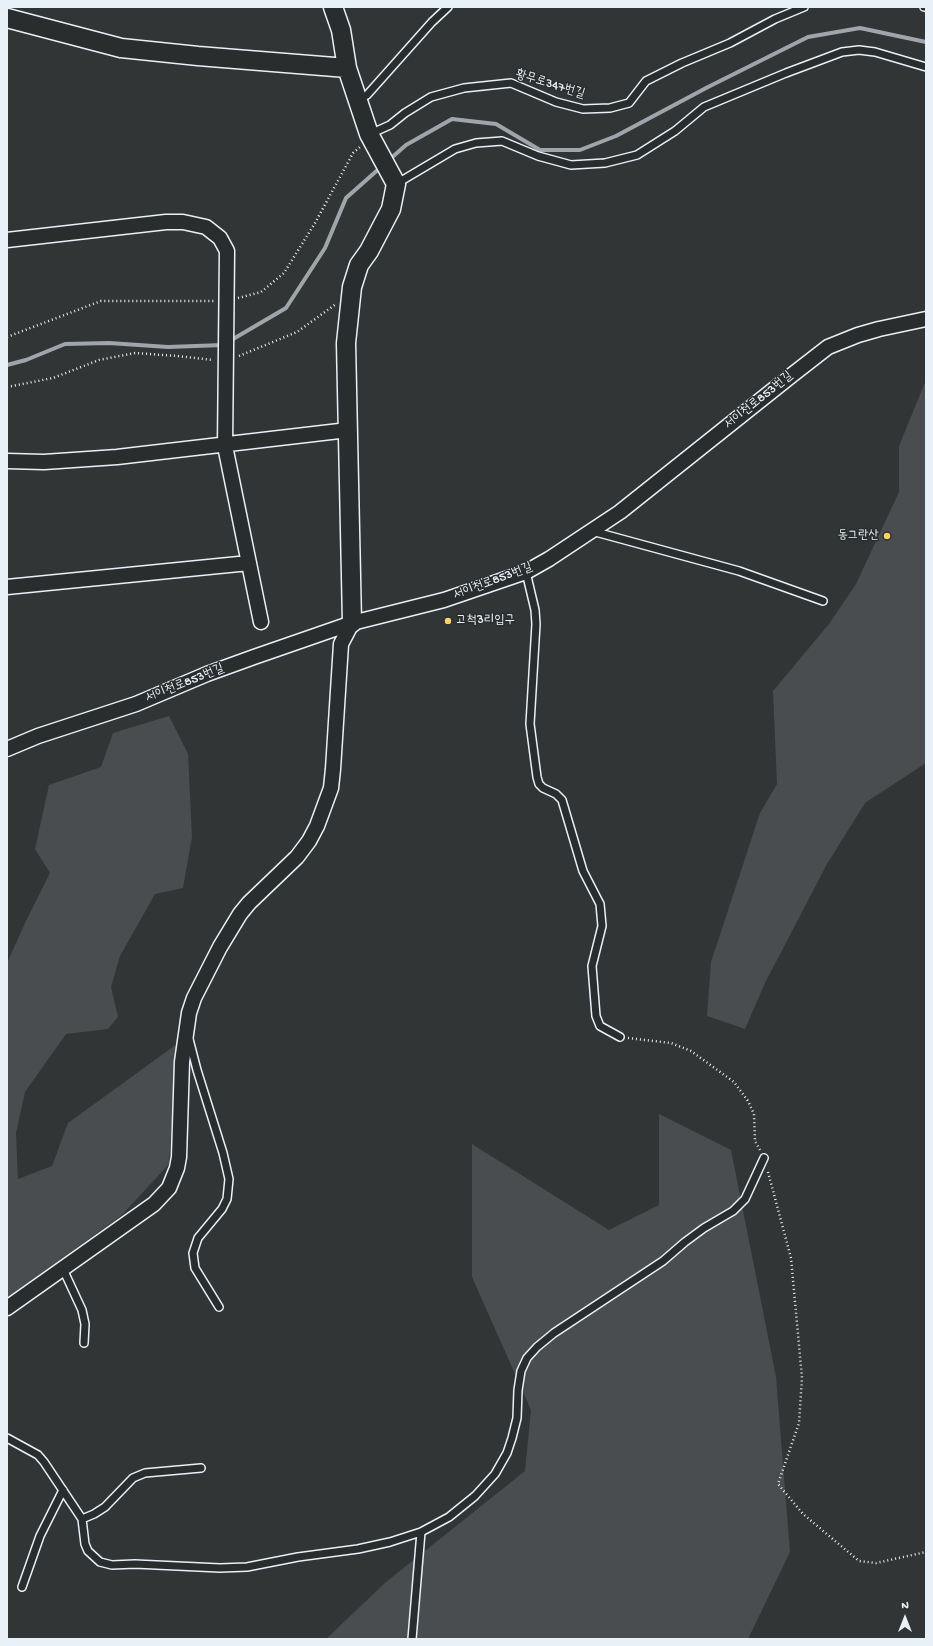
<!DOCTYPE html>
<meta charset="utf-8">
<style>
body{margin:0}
#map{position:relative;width:933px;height:1646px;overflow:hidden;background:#323536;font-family:"Gochi Hand",sans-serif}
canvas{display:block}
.frame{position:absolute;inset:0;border:8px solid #e8f1f8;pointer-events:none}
.north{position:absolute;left:885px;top:1598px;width:40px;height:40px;-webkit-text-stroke:3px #2a2d2e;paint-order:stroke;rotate:0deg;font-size:11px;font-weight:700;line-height:16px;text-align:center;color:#e8f1f8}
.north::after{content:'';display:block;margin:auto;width:14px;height:18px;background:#e8f1f8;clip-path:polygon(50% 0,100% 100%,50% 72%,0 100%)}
</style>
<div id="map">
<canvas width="933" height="1646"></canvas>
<div class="frame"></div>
<div class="north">N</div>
</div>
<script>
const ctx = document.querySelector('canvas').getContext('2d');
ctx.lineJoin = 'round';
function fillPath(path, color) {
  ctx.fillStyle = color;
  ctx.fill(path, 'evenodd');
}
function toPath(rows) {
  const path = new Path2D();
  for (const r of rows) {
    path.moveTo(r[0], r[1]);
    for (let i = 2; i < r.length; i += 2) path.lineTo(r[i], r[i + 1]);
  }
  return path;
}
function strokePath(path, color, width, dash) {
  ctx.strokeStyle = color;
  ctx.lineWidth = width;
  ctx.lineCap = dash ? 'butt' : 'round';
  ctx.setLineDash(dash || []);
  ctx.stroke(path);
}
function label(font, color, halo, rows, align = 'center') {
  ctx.font = font + ' "Gochi Hand","Poor Story",sans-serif';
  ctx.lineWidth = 3;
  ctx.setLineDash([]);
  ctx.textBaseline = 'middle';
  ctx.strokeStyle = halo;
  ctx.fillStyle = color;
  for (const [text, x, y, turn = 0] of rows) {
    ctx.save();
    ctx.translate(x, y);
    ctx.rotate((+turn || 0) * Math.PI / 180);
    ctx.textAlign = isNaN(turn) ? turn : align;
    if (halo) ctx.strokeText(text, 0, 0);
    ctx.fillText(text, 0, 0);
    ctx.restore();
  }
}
fillPath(toPath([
 [926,380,926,763,865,803,827,864,765,983,745,1029,707,1016,711,962,760,813,777,784,773,691,829,624,856,584,899,492,899,446],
 [169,716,188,754,192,837,183,888,155,894,120,956,111,987,118,1017,108,1029,66,1034,25,1092,16,1133,18,1179,52,1166,68,1123,177,1044,169,1164,122,1215,7,1298,7,963,26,921,50,873,35,849,49,785,101,767,113,733],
 [659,1114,731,1150,776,1377,790,1552,748,1639,326,1639,386,1582,525,1471,531,1410,472,1277,472,1144,609,1230,659,1205]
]), '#494d4f');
strokePath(toPath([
 [389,160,406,145,452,119,496,124,540,150,580,150,616,136,708,87,808,37,860,28,926,42],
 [228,342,286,308,325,248,346,198,381,167],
 [7,365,26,360,65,344,109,343,168,347,223,345]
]), '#9fa5aa', 4);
const service = toPath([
 [924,7,926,7],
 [358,100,367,95,432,22,448,7],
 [370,134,390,125,405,113,431,97,464,88,511,83,556,102,583,109,610,108,629,103,646,81,682,63,730,43,775,19,804,7],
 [396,184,455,149,476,143,502,141,538,156,571,165,605,163,637,155,675,131,704,107,786,73,842,52,859,50,875,52,926,67],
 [592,531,739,571,823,601],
 [526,572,535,610,536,624,530,724,537,777,539,784,543,788,556,794,562,800,583,871,600,904,602,926,592,966,596,1016,600,1026,620,1037],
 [189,1039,197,1070,223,1153,229,1179,227,1199,222,1209,198,1238,193,1253,195,1268,219,1307],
 [63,1269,82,1310,85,1324,84,1343],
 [7,1438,38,1455,44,1462,82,1519,85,1544,88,1551,100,1562,112,1565,135,1564,220,1568,247,1567,298,1557,358,1549,390,1542,421,1532,449,1517,475,1496,495,1474,507,1453,512,1438,517,1418,518,1390,521,1371,527,1358,537,1347,554,1333,663,1261,685,1242,704,1228,733,1211,745,1199,764,1158],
 [82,1519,94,1514,105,1507,133,1478,145,1473,201,1468],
 [22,1587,40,1536,63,1490],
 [412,1639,421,1532]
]);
const minor = toPath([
 [7,240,166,222,183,222,206,227,220,238,227,251,225,446,261,622],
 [7,461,44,462,117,457,348,430],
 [7,587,249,563],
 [7,749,38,736,136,704,207,674,254,657,352,623,444,600,526,572,549,559,620,512,792,375,828,347,858,335,879,329,926,319],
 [7,1308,154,1204,169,1188,177,1168,179,1157,182,1062,189,1013,194,998,220,947,240,914,249,903,297,857,309,841,317,826,331,788,333,769,341,644,352,623]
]);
const tertiary = toPath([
 [333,7,341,30,347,68],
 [7,18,121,48,198,56,347,68,369,134,396,184,391,209,369,251,359,265,352,287,346,343,352,623]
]);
strokePath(service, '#e8f1f8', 10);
strokePath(minor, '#e8f1f8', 17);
strokePath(tertiary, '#e8f1f8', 21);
strokePath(toPath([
 [238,298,261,292,284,273,315,223,353,153,360,147],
 [7,337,101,301,215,301],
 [239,356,297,332,336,304],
 [7,387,53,378,99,360,135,353,177,356,213,360],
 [628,1038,671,1043,691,1051,734,1082,748,1101,754,1114,755,1141,760,1150],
 [768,1172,791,1258,802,1378,799,1423,778,1484,803,1514,859,1561,876,1563,926,1552]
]), '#e8f1f8', 2.5, [1, 3]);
strokePath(service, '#2a2d2e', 7);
strokePath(minor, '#2a2d2e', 14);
strokePath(tertiary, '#2a2d2e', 18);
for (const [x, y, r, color] of [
 [887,536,4,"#ffd166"],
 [448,621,4,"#ffd166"]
]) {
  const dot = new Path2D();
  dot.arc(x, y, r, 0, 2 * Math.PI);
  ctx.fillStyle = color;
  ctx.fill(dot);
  strokePath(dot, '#2a2d2e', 1.5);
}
label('13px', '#e8f1f8', '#2a2d2e', [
 ["황무로347번길",550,85,17],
 ["서이천로853번길",759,401,-39],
 ["서이천로853번길",493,582,-21],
 ["서이천로853번길",185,684,-22]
]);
label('13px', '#e8f1f8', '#2a2d2e', [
 ["동그란산",879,536],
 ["고척3리입구",456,621,"left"]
], 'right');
</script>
